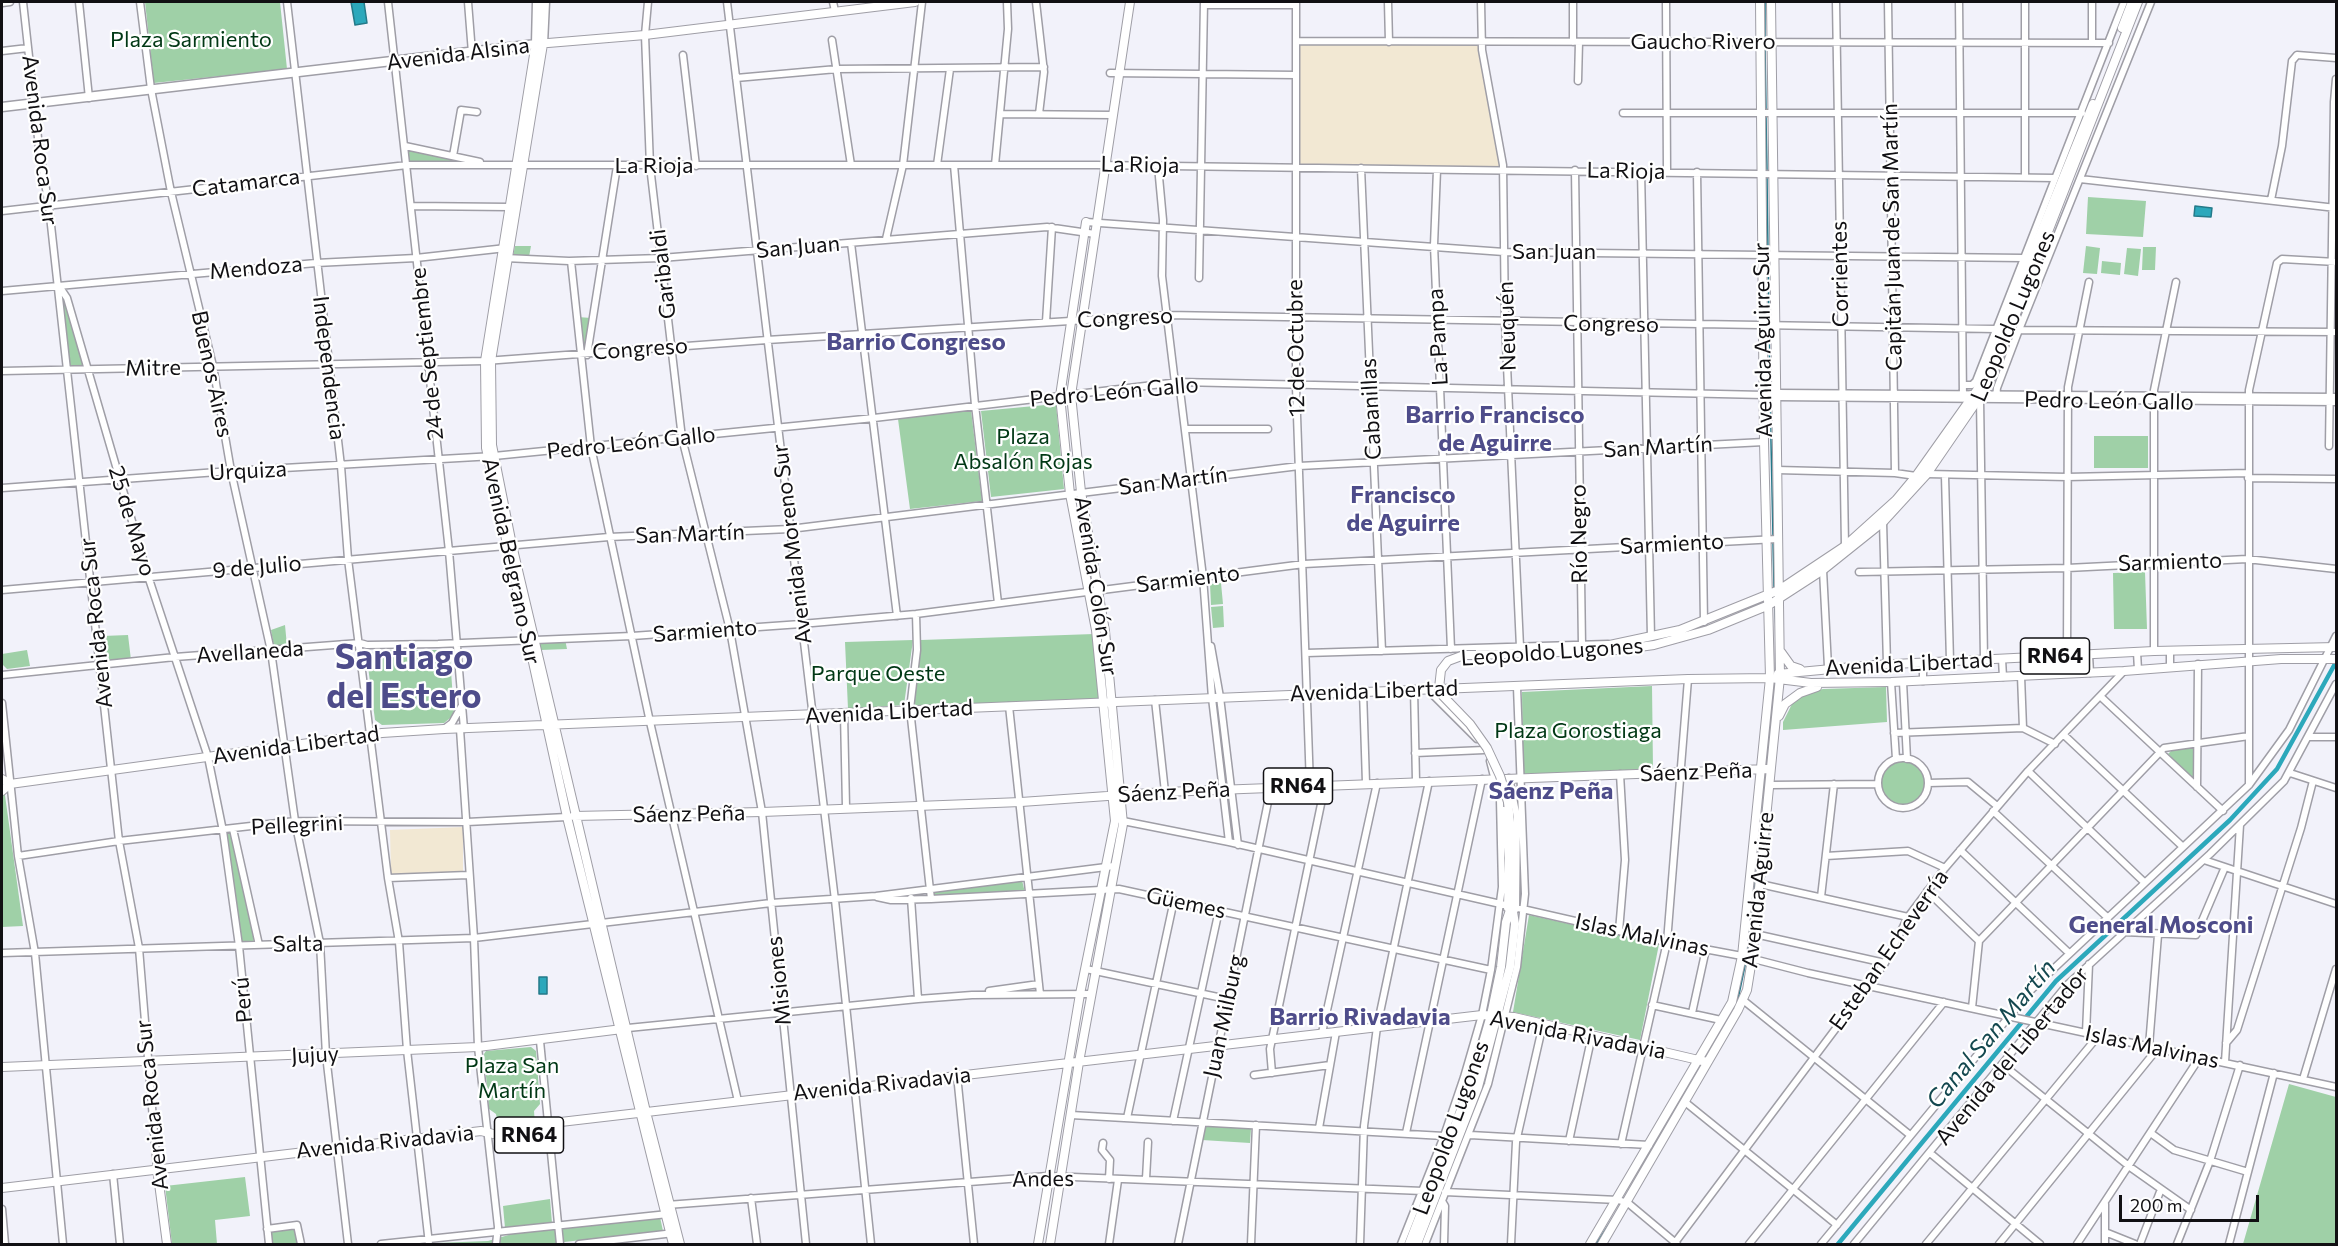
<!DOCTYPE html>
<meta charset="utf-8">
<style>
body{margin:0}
#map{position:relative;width:2338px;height:1246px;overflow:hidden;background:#f2f2fa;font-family:Commissioner,sans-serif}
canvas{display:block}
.frame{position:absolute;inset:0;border:3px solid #111013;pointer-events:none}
.scale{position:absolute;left:2119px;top:1195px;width:140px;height:27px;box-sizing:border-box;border:3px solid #111013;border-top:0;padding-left:8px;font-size:18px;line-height:21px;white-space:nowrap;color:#111013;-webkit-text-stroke:4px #fff;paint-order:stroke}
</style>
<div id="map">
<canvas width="2338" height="1246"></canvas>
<div class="frame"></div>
<div class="scale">200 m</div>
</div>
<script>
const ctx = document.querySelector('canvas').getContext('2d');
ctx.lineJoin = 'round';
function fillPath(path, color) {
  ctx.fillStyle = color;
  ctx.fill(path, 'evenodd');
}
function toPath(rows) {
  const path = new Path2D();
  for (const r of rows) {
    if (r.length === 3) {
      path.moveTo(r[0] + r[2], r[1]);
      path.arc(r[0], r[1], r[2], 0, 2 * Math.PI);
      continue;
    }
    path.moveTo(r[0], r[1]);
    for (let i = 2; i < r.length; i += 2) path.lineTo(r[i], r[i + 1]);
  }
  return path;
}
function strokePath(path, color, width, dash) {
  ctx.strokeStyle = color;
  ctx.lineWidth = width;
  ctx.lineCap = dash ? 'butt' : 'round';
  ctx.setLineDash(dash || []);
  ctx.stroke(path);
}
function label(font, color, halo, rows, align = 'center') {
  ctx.font = font + ' Commissioner,sans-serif';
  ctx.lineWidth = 4.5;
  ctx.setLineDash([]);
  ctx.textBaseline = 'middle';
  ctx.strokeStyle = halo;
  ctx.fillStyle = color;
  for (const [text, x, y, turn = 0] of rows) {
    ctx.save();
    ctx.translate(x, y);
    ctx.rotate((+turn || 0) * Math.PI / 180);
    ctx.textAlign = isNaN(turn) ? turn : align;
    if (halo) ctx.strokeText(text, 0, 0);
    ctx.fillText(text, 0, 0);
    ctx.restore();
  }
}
fillPath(toPath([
 [1296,41,1481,43,1503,170,1295,168],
 [463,827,463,872,391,875,390,830]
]), '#f2e8d3');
fillPath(toPath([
 [145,2,280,2,287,69,154,83],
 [408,148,474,164,409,164],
 [2088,197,2146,201,2143,237,2086,234],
 [515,246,531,246,529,257,513,256],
 [2086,246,2100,248,2097,274,2083,273],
 [2143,247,2156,247,2155,270,2142,270],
 [2127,248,2141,249,2138,276,2124,274],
 [2102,261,2121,263,2120,275,2101,273],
 [61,294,66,304,85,366,70,366],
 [578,317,591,318,584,350,581,350],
 [1056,404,1064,489,991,497,981,411],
 [971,410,982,501,910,509,898,419],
 [2094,436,2148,436,2148,468,2094,468],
 [2145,572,2147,629,2114,629,2113,573],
 [1221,583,1223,604,1211,605,1210,584],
 [1223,606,1224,627,1213,628,1211,607],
 [285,625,287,646,274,647,271,630],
 [1094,634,1100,701,912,708,921,640],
 [128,635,131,660,106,662,103,636],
 [565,639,567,649,541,650,538,640],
 [913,640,904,705,848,709,845,642],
 [27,650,30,666,7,669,3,665,2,654],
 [375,650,442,650,450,657,454,713,449,719,444,723,382,725,375,720,367,659],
 [1652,686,1653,769,1523,774,1522,692],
 [1886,687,1887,722,1783,730,1783,722,1792,704,1805,693,1823,689],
 [2193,747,2193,778,2168,754,2172,750],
 [1903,783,22],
 [2,779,4,788,23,926,2,927],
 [224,831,235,831,254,942,237,942],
 [1022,880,1025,893,934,895,935,890],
 [1529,915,1659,944,1640,1040,1513,1012],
 [531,1047,536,1051,540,1104,534,1111,535,1125,527,1131,506,1132,498,1125,496,1114,489,1109,484,1054,486,1051],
 [2289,1084,2336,1097,2336,1244,2243,1244],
 [1203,1126,1251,1129,1250,1143,1202,1140],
 [245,1177,250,1216,215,1220,217,1244,172,1244,165,1186],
 [550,1199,552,1223,505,1228,503,1206],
 [660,1217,663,1231,546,1244,411,1244,488,1241,512,1234],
 [295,1228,297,1244,273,1244,271,1231]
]), '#9fd0a7');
const water = toPath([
 [351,2,364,2,367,23,355,25,351,2],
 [2195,206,2212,208,2211,217,2194,216,2195,206],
 [539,977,547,977,547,994,539,994,539,977]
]);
fillPath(water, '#2ca8bb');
strokePath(water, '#247a89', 1.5);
strokePath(toPath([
 [1765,2,1765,39],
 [1765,44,1766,111],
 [1766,116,1767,171],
 [1767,176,1768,252],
 [1768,257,1769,324],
 [1769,329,1770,390],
 [1770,395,1773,537],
 [1773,542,1774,588],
 [1775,609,1776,629],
 [1768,757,1770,743],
 [1747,956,1759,848],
 [1705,1057,1738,999,1746,961],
 [1650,1154,1701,1064],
 [1596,1244,1613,1218]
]), '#247a89', 1.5);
strokePath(toPath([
 [1838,1244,2056,981,2230,820,2277,769,2336,662]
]), '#2ca8bb', 4.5);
const minor = toPath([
 [23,2,39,147,49,207,119,841,139,948,157,1168],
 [79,2,89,98],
 [140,2,151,89,171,192,213,366,231,471,271,651,295,821,320,943,326,1055,348,1244],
 [287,2,341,466,348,559,388,878,399,942,407,1050,429,1244],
 [388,2,449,551,464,729],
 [468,2,472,53],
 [648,2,645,35,650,166,682,438,730,630,762,812,806,1244],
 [727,2,835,900,871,1244],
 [833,2,835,11],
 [1036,2,1044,72,1039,114],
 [1296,2,1296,387,1310,786],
 [1388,2,1389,42],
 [1481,2,1482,50,1503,165,1505,322,1520,647],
 [1666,2,1667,171],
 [1836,2,1845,546],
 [1888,2,1895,473],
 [1959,2,1963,398],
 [2025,2,2025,177],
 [2092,2,2092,42],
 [2,3,10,2],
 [1204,5,1296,5],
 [832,40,851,165],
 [1296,41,2109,43],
 [1573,42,1573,2],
 [2,51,28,48],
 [683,55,696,166],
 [1110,73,1296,75],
 [736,78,837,69,1044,67],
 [1578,81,1579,42],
 [1623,113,2082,113],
 [1000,114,1112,115],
 [405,146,480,162],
 [453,156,461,110,477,112],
 [937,165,950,69],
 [954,165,975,405,998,603],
 [995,165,1008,29,1007,2],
 [1158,166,1163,220,1162,276,1175,383],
 [1361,168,1382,651],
 [1437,170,1434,245,1451,649],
 [1575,170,1582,645],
 [1641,171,1651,637],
 [1697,172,1704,622],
 [2080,179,2336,208],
 [2271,200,2282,146,2292,61,2297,55,2336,58],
 [411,206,509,207],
 [2,211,407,165,1096,165,2055,178],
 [1086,222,1504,252,2023,258],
 [886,239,903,165,922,2],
 [851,243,897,616],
 [505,258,569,261,661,258,1047,227,1095,234],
 [571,261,591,447,650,722,738,1101],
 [1199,278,1204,2],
 [59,286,67,298,148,576,208,757,223,831,239,946,269,1244],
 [2,291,316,263,416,258,506,248],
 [1046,322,1052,227],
 [2019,330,2336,332],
 [587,355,617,166],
 [2,371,485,361,767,340,1166,315,1996,329],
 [1179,382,1203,577,1212,698,1229,842],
 [1964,385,1972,385,1976,381,2124,2],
 [1774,395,1777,397,2336,402],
 [1996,397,1997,388,2019,330,2151,2],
 [1980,399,1984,660],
 [1186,429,1268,429],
 [2329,446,2334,102,2336,79],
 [1777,470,1895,473,1916,476],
 [1927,474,2067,477,2248,473],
 [1945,476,1950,661],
 [2248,478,2336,479],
 [2,488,231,471,494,456,874,418,1179,382,1764,395,1777,393,2336,397],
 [1883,522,1887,664],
 [1823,570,1828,667],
 [1859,572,2067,568,2247,559,2336,569],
 [2,590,609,537,790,529,1299,466,1764,442],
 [916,614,917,650,910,709,931,899],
 [1211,646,1220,697,1238,845],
 [2154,651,2154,390,2176,282],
 [2170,651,2170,667],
 [2137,652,2138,670],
 [1306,653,1608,644],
 [2089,655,2090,673],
 [2067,656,2068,387,2089,282],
 [2002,659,2003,677],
 [1923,663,1923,681],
 [2,675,175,657,360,643,367,645,438,644,632,636,801,624,916,614,1304,564,1777,539],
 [2021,676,2023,728],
 [1891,682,1896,759],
 [1903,682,1907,759],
 [1414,689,1416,781],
 [1427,689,1477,739],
 [1363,691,1366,783],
 [2100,696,2223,811],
 [1155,700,1165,792],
 [2,703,18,856,35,953,63,1244],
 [1009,706,1040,994],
 [844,714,846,807],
 [444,729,452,723,461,707],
 [460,729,474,938,478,1047,498,1227,496,1244],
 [1894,733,2023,728,2055,744],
 [2064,735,2183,847],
 [2310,737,2336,737],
 [1415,753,1484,750],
 [1903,783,25],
 [2028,771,2144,882],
 [2290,773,2336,788],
 [1509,778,1517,817,1516,909],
 [1928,783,1968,782,1997,806],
 [1770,785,1878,784],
 [2249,785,2249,390,2277,263,2282,259,2336,262],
 [2197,787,2198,664],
 [1504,810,1508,858,1507,908],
 [1993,811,2107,917],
 [1123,821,1229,842,1667,942,1742,956,1808,973,2336,1087],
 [233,829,259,945],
 [1960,850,2069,953],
 [18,856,119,841,295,821,467,822,567,817],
 [1826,856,1908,851,1945,868],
 [2204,860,2336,904],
 [388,878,468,875],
 [1760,884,1908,917],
 [1927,891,1979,941],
 [877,897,891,900,931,899,1119,889,1491,970],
 [1821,897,1834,784],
 [911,898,918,999],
 [1619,931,1625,860,1620,774],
 [2123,932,2196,935,2225,867],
 [1755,934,1885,963],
 [1979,941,2164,748,2249,736],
 [2,953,474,938,771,903,876,896,1114,866],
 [1086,969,1227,999],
 [989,991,1039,984],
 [1743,1000,1910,1135],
 [1652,1005,1721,1020],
 [1972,1008,1979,941],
 [1692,1013,1706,949],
 [628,1028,918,999,972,995,1091,994],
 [1322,1033,1377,783],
 [2086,1033,2089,964],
 [540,1041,560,1244],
 [2226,1043,2237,1030,2301,828,2313,781],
 [2149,1046,2158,935],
 [2225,1062,2240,825],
 [2002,1064,2130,1167,2191,1210],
 [1272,1073,1270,1049,1325,785],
 [957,1075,974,1244],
 [1254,1075,1330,1065],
 [2303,1079,2336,969],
 [1685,1102,1837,1225],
 [1071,1115,1444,1136],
 [1127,1118,1174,900],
 [1173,1121,1219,910],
 [1319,1128,1336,1032],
 [1406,1133,1482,779],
 [2152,1134,2174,1150,2248,1172],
 [1470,1135,1649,1145],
 [1569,1141,1592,1035],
 [1103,1143,1102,1150,1110,1160,1109,1179],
 [1621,1144,1667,942,1688,679],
 [1930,1153,2040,1244],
 [113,1174,120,1244],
 [1146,1179,1148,1142],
 [1445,1192,1618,1200,1628,1203,1677,1244],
 [751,1198,757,1244],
 [1442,1201,1445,1206,1444,1244],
 [2105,1204,2105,1244],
 [667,1205,1048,1176,1423,1191],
 [2,1209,5,1244],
 [267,1229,297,1225,301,1244],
 [2105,1232,2135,1244],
 [381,1244,668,1214],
 [579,1244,674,1233],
 [1109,1244,1118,1180],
 [1178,1244,1271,787],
 [1251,1244,1256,1125],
 [1360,1244,1364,1126,1377,1027,1429,781],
 [1401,1244,1444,1136,1464,1077,1482,1015,1491,970,1502,887,1500,800,1490,761],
 [1425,1244,1488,1084,1517,967,1525,894,1517,687],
 [1511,1244,1516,1142,1543,1024],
 [1674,1244,1885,963,1908,917,1945,868,2028,771,2124,671],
 [1749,1244,1944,1002],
 [1821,1244,2031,990,2249,785,2289,730,2336,636],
 [1854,1244,2067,985,2210,854,2284,781,2336,684],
 [1926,1244,2099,1035],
 [1999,1244,2158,1048],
 [2077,1244,2200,1057],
 [2140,1244,2161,1189],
 [2177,1244,2210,1161,2240,1065],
 [2229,1244,2274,1073]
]);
const major = toPath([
 [2122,28,2132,2],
 [543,44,491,361,492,445,512,545,646,1112,680,1244],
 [1605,646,1680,630,1779,590,1845,546,1896,500,1916,476,1977,390,2093,104],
 [1781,652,1791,666,1800,669],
 [1476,655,1617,650,1654,645,1708,630,1769,605,1823,570,1883,522,1927,474,1988,385,2138,2],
 [1778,674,1874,665,2154,651,2336,647],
 [1779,716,1785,704,1800,693,1817,687],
 [2,779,10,784],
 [10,784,382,733,444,729,1688,679,1770,678,1811,683,1891,682,2124,671,2281,659,2336,659],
 [2,791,10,784],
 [574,816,762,812,1021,802,1165,792,1767,769],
 [2,1067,478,1047,622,1029],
 [157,1168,167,1244],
 [2,1188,481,1131,510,1138,529,1135,552,1123,1482,1015,1514,1017,1707,1062],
 [673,1244,567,817,486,448,485,361,534,55,536,44,645,35,915,2],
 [1038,1244,1080,994,1115,821,1096,630,1070,494,1060,396,1086,222],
 [1050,1244,1079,1062,1123,824,1105,631,1081,492,1071,395,1130,2],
 [1409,1244,1471,1084,1491,1015,1501,967,1506,922,1511,907],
 [1417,1244,1478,1087,1510,967,1515,924,1512,906,1513,853,1508,802],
 [1590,1244,1732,1002,1742,956,1770,678,1764,442,1760,2],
 [1602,1244,1738,1010,1747,990,1752,959,1780,677,1771,2]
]);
const highway = toPath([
 [543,44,545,2],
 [2,107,536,44,537,2]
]);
strokePath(minor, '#9f9ea6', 9);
strokePath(major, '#9f9ea6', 10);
strokePath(highway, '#9f9ea6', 11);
strokePath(minor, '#fff', 6);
strokePath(major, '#fff', 8);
strokePath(highway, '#fff', 8);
const majorBridge = toPath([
 [1476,655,1464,655,1448,661,1441,670,1439,688,1443,696,1470,724,1487,748,1500,776,1508,802]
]);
strokePath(majorBridge, '#9f9ea6', 10, []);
strokePath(majorBridge, '#fff', 8);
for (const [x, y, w] of [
 [2055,656,69],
 [1298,786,69],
 [529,1135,69]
]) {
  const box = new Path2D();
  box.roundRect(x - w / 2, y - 18, w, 36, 4.5);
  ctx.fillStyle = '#fff';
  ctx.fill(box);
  strokePath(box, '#111013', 1.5);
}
label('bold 21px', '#111013', null, [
 ["RN64",2055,656],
 ["RN64",1298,786],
 ["RN64",529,1135]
]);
label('22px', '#013815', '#fff', [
 ["Plaza Sarmiento",191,40],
 ["Plaza",1023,437],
 ["Absalón Rojas",1023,462],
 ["Parque Oeste",878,674],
 ["Plaza Gorostiaga",1578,731],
 ["Plaza San",512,1066],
 ["Martín",512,1091]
]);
label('22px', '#111013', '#fff', [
 ["Gaucho Rivero",1703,42],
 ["Avenida Alsina",458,54,-7],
 ["Avenida Roca Sur",40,140,83],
 ["La Rioja",1140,165,1],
 ["La Rioja",654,166],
 ["La Rioja",1626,171,1],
 ["Catamarca",246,183,-7],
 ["Capitán Juan de San Martín",1892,237,-91],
 ["San Juan",798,247,-5],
 ["San Juan",1554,252],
 ["Mendoza",256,268,-5],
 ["Garibaldi",663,274,-97],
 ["Corrientes",1840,274,-91],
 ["Leopoldo Lugones",2013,316,-67],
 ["Congreso",1125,318,-3],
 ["Congreso",1611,324,1],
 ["Neuquén",1507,326,-92],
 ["La Pampa",1438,337,-93],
 ["Avenida Aguirre Sur",1763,340,-91],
 ["12 de Octubre",1296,348,-91],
 ["Congreso",640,349,-4],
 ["24 de Septiembre",427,354,-96],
 ["Mitre",153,368,-1],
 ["Independencia",329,368,83],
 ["Buenos Aires",212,374,78],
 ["Pedro León Gallo",1114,392,-5],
 ["Pedro León Gallo",2109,401,1],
 ["Cabanillas",1371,409,-93],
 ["Pedro León Gallo",631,443,-6],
 ["San Martín",1658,447,-3],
 ["Urquiza",248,471,-3],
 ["San Martín",1173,481,-7],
 ["25 de Mayo",132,521,73],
 ["San Martín",690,534,-2],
 ["Río Negro",1579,534,-91],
 ["Avenida Moreno Sur",792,544,-97],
 ["Sarmiento",1672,544,-3],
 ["Avenida Belgrano Sur",511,561,78],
 ["Sarmiento",2170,562,-2],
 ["9 de Julio",257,567,-5],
 ["Sarmiento",1188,579,-7],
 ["Avenida Colón Sur",1096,586,81],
 ["Avenida Roca Sur",96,623,-96],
 ["Sarmiento",705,631,-4],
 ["Avellaneda",250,652,-4],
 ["Leopoldo Lugones",1552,652,-4],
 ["Avenida Libertad",1909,664,-3],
 ["Avenida Libertad",1374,691,-2],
 ["Avenida Libertad",889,712,-3],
 ["Avenida Libertad",296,745,-8],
 ["Sáenz Peña",1696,772,-2],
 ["Sáenz Peña",1174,792,-3],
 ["Sáenz Peña",689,814,-1],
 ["Pellegrini",297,825,-3],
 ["Avenida Aguirre",1758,890,-84],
 ["Güemes",1186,903,12],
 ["Islas Malvinas",1642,935,12],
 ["Salta",298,944,-1],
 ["Esteban Echeverría",1889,950,-55],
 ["Misiones",779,981,-96],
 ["Perú",243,1000,-95],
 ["Juan Milburg",1224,1016,-78],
 ["Avenida Rivadavia",1578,1035,11],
 ["Islas Malvinas",2152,1047,12],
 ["Jujuy",315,1055,-3],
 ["Avenida del Libertador",2012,1056,-50],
 ["Avenida Rivadavia",882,1084,-6],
 ["Avenida Roca Sur",152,1105,-96],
 ["Leopoldo Lugones",1451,1128,-70],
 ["Avenida Rivadavia",385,1142,-6],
 ["Andes",1043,1179,-1]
]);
label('bold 24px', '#4e4c8a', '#fff', [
 ["Barrio Congreso",916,342],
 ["Barrio Francisco",1495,415],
 ["de Aguirre",1495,443],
 ["Francisco",1403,495],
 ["de Aguirre",1403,523],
 ["Sáenz Peña",1551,791],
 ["General Mosconi",2161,925],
 ["Barrio Rivadavia",1360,1017]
]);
label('italic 24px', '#14484f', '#fff', [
 ["Canal San Martín",1991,1034,-50]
]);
label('bold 34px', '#4e4c8a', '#fff', [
 ["Santiago",404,658],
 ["del Estero",404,697]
]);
</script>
